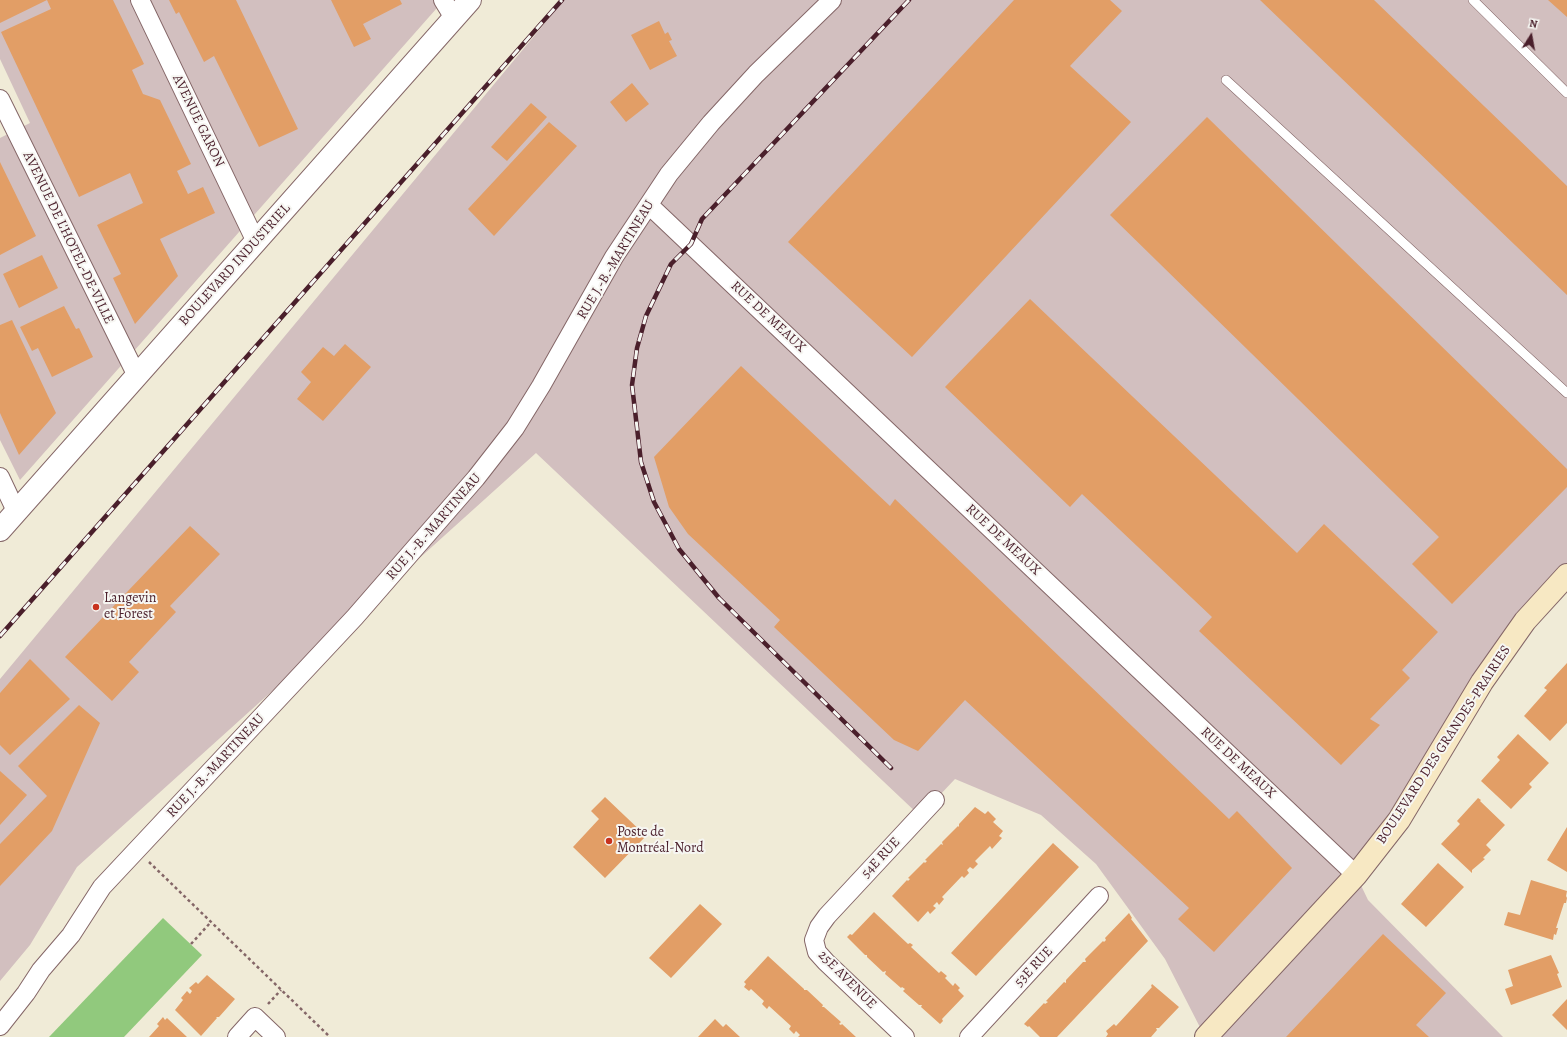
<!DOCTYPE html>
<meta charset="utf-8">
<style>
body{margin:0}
#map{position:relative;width:1567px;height:1037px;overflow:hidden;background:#f0ebd7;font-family:Alegreya,serif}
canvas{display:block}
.north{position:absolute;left:1511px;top:16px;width:40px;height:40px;-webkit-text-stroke:3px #f6f6f2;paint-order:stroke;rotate:11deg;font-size:11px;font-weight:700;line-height:16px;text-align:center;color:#4a1f2b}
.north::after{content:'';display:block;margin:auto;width:14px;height:18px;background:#4a1f2b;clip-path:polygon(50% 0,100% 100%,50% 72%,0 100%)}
</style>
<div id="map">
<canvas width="1567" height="1037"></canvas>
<div class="north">N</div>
</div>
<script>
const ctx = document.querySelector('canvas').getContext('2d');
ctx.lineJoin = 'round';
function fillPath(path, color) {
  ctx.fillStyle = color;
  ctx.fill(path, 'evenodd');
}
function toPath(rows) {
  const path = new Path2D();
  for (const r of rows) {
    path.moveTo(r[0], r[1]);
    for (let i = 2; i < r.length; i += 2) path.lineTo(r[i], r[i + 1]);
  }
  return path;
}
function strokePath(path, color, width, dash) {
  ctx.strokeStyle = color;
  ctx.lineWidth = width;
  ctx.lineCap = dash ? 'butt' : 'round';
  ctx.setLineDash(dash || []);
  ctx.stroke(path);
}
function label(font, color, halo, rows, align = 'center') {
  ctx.font = font + ' Alegreya,serif';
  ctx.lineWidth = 4;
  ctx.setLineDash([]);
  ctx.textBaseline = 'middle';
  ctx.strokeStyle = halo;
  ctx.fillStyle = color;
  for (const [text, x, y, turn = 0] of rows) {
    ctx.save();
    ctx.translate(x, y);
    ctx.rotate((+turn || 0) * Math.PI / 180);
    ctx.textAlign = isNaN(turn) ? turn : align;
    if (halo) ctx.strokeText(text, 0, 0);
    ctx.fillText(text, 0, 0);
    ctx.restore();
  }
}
fillPath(toPath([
 [0,0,444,0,20,480,0,440,0,138,30,123,0,59],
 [564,0,1567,0,1567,568,1356,875,1368,900,1503,1037,1205,1037,1165,959,1096,864,1041,815,955,779,920,816,536,453,77,867,30,945,0,981,0,679]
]), '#d2bfbf');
fillPath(toPath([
 [163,918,202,955,124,1037,49,1037]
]), '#91c97d');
fillPath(toPath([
 [0,0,113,0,144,64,132,70,143,94,160,100,191,164,177,171,188,194,203,187,215,213,160,239,178,276,135,324,113,278,121,274,97,225,143,203,130,173,79,197,1,32,51,9,47,0,0,23],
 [169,0,236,0,298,129,259,147,214,56,204,62,179,12,176,14],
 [331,0,400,0,402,4,363,24,371,39,354,47],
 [1014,0,1110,0,1122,11,1070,66,1131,122,912,357,788,242],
 [1260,0,1374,0,1567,186,1567,295],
 [1548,0,1567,0,1567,17],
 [659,21,665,34,668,32,672,40,669,41,677,56,650,70,631,35],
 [632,83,649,104,626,122,610,102],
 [531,103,547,117,507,161,491,147],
 [1207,117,1567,469,1567,487,1452,604,1412,564,1439,537,1110,215],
 [549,122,577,146,494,236,468,209],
 [0,162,36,236,0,255],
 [42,255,58,288,19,308,3,274],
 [1030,299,1297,553,1324,524,1438,632,1402,670,1410,678,1370,719,1380,725,1341,765,1199,631,1212,617,1082,494,1070,507,945,387],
 [64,306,76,329,79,328,93,357,52,377,38,348,32,351,20,327],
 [12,320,56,413,19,455,0,413,0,325],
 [345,344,371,367,323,421,297,399,311,382,301,372,323,347,334,356],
 [741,366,890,506,895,499,1229,819,1237,811,1292,868,1214,952,1178,919,1189,908,965,700,918,751,894,740,774,627,780,620,688,534,669,507,654,457],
 [190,526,220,554,170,606,176,612,129,662,139,672,112,701,65,657],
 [30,659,70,699,10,755,0,745,0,693],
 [1567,663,1567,723,1550,741,1524,716,1547,690,1544,688],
 [79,705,100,723,52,831,0,886,0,844,47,796,18,766],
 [1518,734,1549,763,1529,784,1532,787,1511,809,1481,781,1500,760,1497,757],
 [0,771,27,795,0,825],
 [605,797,646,836,605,878,573,847,599,819,591,811],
 [1478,798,1481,800,1480,801,1505,825,1486,845,1491,850,1483,858,1485,859,1472,870,1472,873,1441,844,1460,824,1457,821],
 [975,807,985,814,988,811,996,819,993,822,1003,831,999,836,1002,838,992,849,990,846,975,861,978,864,973,869,970,867,967,870,969,873,964,878,962,876,942,897,944,899,939,905,937,902,933,906,936,908,930,914,928,911,918,922,892,896,907,880,908,881,910,879,908,878,924,862,925,863,927,861,925,860,941,844,943,845,942,842,958,826,959,827,959,824],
 [1567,827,1567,872,1547,860],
 [1053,843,1079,867,976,976,951,953],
 [1438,863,1464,887,1426,927,1401,904],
 [1531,880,1567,891,1566,896,1567,898,1566,903,1564,903,1556,928,1558,928,1556,935,1554,934,1553,940,1504,925,1508,912,1520,915],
 [700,904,722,924,671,978,649,958],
 [874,912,908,944,910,943,913,945,911,947,939,973,941,971,947,976,945,978,953,986,955,983,960,988,958,990,964,996,942,1019,943,1021,940,1024,921,1007,922,1005,919,1005,903,991,905,989,902,987,901,988,885,974,886,971,883,972,867,957,867,955,865,955,847,937,850,934,852,935],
 [1129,913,1132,918,1131,919,1148,941,1057,1037,1040,1037,1029,1026,1028,1027,1024,1024,1044,1003,1045,1004,1048,1002,1046,1001,1064,982,1066,983,1066,980,1083,962,1086,962,1085,959,1103,941,1104,942,1106,940,1105,938],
 [1383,934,1446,993,1416,1025,1429,1037,1286,1037],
 [1551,955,1559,973,1557,974,1562,987,1511,1005,1505,989,1513,986,1508,970],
 [768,956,804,989,804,990,807,990,823,1005,822,1007,824,1007,841,1022,839,1024,841,1025,842,1024,856,1037,798,1037,800,1035,796,1031,794,1034,789,1029,791,1026,769,1006,767,1009,762,1004,764,1001,751,989,749,991,744,987,746,984,744,982],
 [207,975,235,999,219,1017,216,1017,217,1018,201,1036,175,1010,183,1000,181,998,187,991,190,994,192,991,189,988,196,982,198,984],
 [1152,984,1179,1007,1159,1028,1156,1028,1157,1030,1151,1037,1106,1037,1108,1034,1106,1031,1114,1024,1116,1026,1152,987,1151,986],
 [1567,999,1567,1030,1552,1015],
 [163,1017,165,1020,167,1018,187,1037,149,1037,159,1026,157,1024],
 [715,1019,723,1027,726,1024,740,1037,698,1037]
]), '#e29e66');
const service = toPath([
 [1473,0,1567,93],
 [1226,80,1567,393]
]);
const minor = toPath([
 [140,0,256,242],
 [443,0,454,18],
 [0,99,137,376],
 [649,205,1356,875],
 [0,477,16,511],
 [0,1026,26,993,41,970,71,935,102,887,355,617,476,478,515,428,541,386,614,257,669,174,711,123,756,74,832,0],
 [237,1037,255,1017,276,1037],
 [905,1037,826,962,817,952,814,940,819,927,827,916,935,800],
 [969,1037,1099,896]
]);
const tertiary = toPath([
 [0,530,470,0]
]);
const secondary = toPath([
 [1206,1037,1356,875,1399,820,1482,682,1525,621,1567,575]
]);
strokePath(service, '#846667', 10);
strokePath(minor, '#846667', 20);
strokePath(tertiary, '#846667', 24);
strokePath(secondary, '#846667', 24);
strokePath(toPath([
 [149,862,330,1037],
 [191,944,211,922],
 [268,1004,281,990]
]), '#846667', 2.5, [3, 3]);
strokePath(service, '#fff', 9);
strokePath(minor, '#fff', 18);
strokePath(tertiary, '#fff', 22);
strokePath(secondary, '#f7e8c3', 22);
const rail = toPath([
 [0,636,562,0],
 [891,768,719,598,679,549,654,502,641,462,632,385,637,348,646,316,671,264,691,244,702,219,909,0]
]);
strokePath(rail, '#4a1f2b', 4.5);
strokePath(rail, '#f6f6f2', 3, [9]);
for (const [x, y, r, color] of [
 [96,607,4,"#c8321e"],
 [609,841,4,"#c8321e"]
]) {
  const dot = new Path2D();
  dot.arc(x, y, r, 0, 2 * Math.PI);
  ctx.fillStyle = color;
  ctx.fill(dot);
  strokePath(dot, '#f6f6f2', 1.5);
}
label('14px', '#4a1f2b', '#f6f6f2', [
 ["AVENUE GARON",198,121,64],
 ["AVENUE DE L'HOTEL-DE-VILLE",68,238,64],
 ["RUE J.-B.-MARTINEAU",616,260,-59],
 ["BOULEVARD INDUSTRIEL",235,265,-48],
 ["RUE DE MEAUX",768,317,43],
 ["RUE J.-B.-MARTINEAU",434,527,-49],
 ["RUE DE MEAUX",1003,540,43],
 ["BOULEVARD DES GRANDES-PRAIRIES",1444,745,-57],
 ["RUE DE MEAUX",1238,763,43],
 ["RUE J.-B.-MARTINEAU",216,766,-47],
 ["54E RUE",881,858,-47],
 ["53E RUE",1034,967,-47],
 ["25E AVENUE",847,980,45]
]);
label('14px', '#4a1f2b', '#f6f6f2', [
 ["Langevin",104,599],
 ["et Forest",104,615],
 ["Poste de",617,833],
 ["Montréal-Nord",617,849]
], 'left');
</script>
